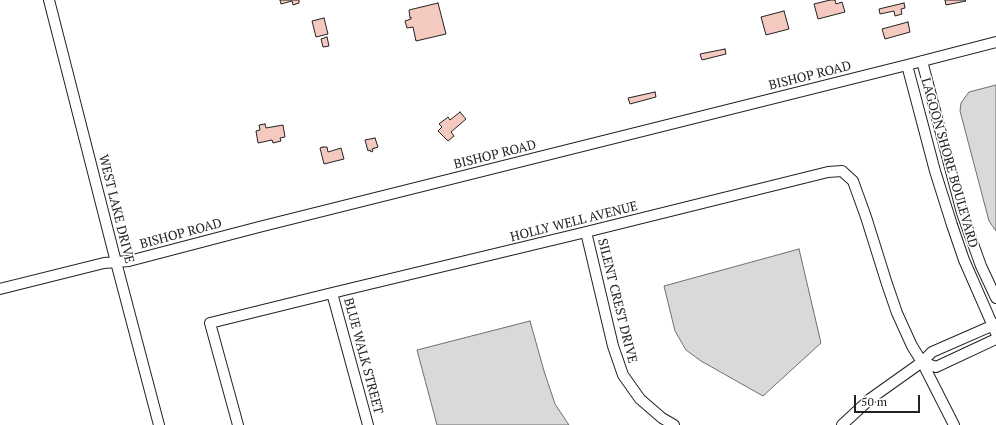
<!DOCTYPE html>
<style>
body{margin:0}
#map{position:relative;width:996px;height:425px;overflow:hidden;background:#fff;font-family:"PT Serif",serif}
canvas{display:block}
.scale{position:absolute;left:854px;top:395px;width:66px;height:18px;box-sizing:border-box;border:2px solid #222;border-top:0;padding-left:5px;font-size:12px;line-height:14px;white-space:nowrap;color:#222;-webkit-text-stroke:3px #fff;paint-order:stroke}
</style>
<div id="map">
<canvas width="996" height="425"></canvas>
<div class="scale">50 m</div>
</div>
<script>
const ctx = document.querySelector('canvas').getContext('2d');
ctx.lineJoin = 'round';
function fillPath(path, color) {
  ctx.fillStyle = color;
  ctx.fill(path, 'evenodd');
}
function toPath(rows) {
  const path = new Path2D();
  for (const r of rows) {
    path.moveTo(r[0], r[1]);
    for (let i = 2; i < r.length; i += 2) path.lineTo(r[i], r[i + 1]);
  }
  return path;
}
function strokePath(path, color, width, dash) {
  ctx.strokeStyle = color;
  ctx.lineWidth = width;
  ctx.lineCap = dash ? 'butt' : 'round';
  ctx.setLineDash(dash || []);
  ctx.stroke(path);
}
function label(font, color, halo, rows, align = 'center') {
  ctx.font = font + ' "PT Serif",serif';
  ctx.lineWidth = 3;
  ctx.setLineDash([]);
  ctx.textBaseline = 'middle';
  ctx.strokeStyle = halo;
  ctx.fillStyle = color;
  for (const [text, x, y, turn = 0] of rows) {
    ctx.save();
    ctx.translate(x, y);
    ctx.rotate((+turn || 0) * Math.PI / 180);
    ctx.textAlign = isNaN(turn) ? turn : align;
    if (halo) ctx.strokeText(text, 0, 0);
    ctx.fillText(text, 0, 0);
    ctx.restore();
  }
}
const water = toPath([
 [996,85,996,231,989,221,960,111,961,103,969,92,996,85],
 [799,249,821,343,763,396,701,361,686,350,675,331,664,286,799,249],
 [530,321,544,371,555,404,569,425,437,425,417,350,530,321]
]);
fillPath(water, '#d9d9d9');
strokePath(water, '#6f6f6f', 1);
const building = toPath([
 [280,0,299,0,299,3,293,5,292,1,281,4,280,0],
 [830,0,835,0,836,4,842,2,845,12,818,19,814,4,830,0],
 [945,0,965,0,966,1,946,5,945,0],
 [438,3,446,34,416,41,413,27,407,28,405,21,411,19,411,17,410,18,409,10,438,3],
 [904,3,905,8,901,9,902,14,895,16,894,11,880,14,879,9,904,3],
 [784,11,789,29,766,35,761,17,784,11],
 [324,18,328,34,316,37,312,21,324,18],
 [908,22,910,32,885,39,882,29,908,22],
 [327,37,329,46,323,47,321,39,327,37],
 [725,49,726,54,702,60,700,54,725,49],
 [655,92,656,97,630,104,628,98,655,92],
 [460,112,466,119,451,132,454,136,448,141,438,131,442,127,439,124,448,117,450,120,460,112],
 [265,124,266,128,283,125,285,137,280,138,281,141,273,143,272,140,258,143,256,131,260,130,259,125,265,124],
 [375,138,378,147,372,149,373,151,371,152,370,150,368,151,365,140,375,138],
 [323,147,327,147,328,152,341,148,344,159,324,164,320,148,323,147]
]);
fillPath(building, '#f3c9c0');
strokePath(building, '#222', 1);
const minor = toPath([
 [49,0,116,262,159,425],
 [922,61,962,213,981,266,996,298],
 [907,65,935,171,952,225,964,260,996,333],
 [586,232,613,346,623,375,640,399,662,418,674,425],
 [0,289,104,263,129,261,259,227,907,65,996,42],
 [332,293,368,425],
 [922,362,936,367,996,339],
 [238,425,210,323,332,293,586,232,828,172,842,171,853,181,866,217,887,284,897,313,912,346,922,362,954,425],
 [842,425,870,399,922,362,932,352,996,324]
]);
strokePath(minor, '#222', 12);
strokePath(minor, '#fff', 10);
label('13px', '#222', '#fff', [
 ["BISHOP ROAD",810,76,-14],
 ["BISHOP ROAD",495,155,-14],
 ["LAGOON SHORE BOULEVARD",949,163,74],
 ["WEST LAKE DRIVE",116,209,76],
 ["HOLLY WELL AVENUE",574,222,-14],
 ["BISHOP ROAD",181,234,-15],
 ["SILENT CREST DRIVE",617,301,76],
 ["BLUE WALK STREET",363,356,75]
]);
</script>
